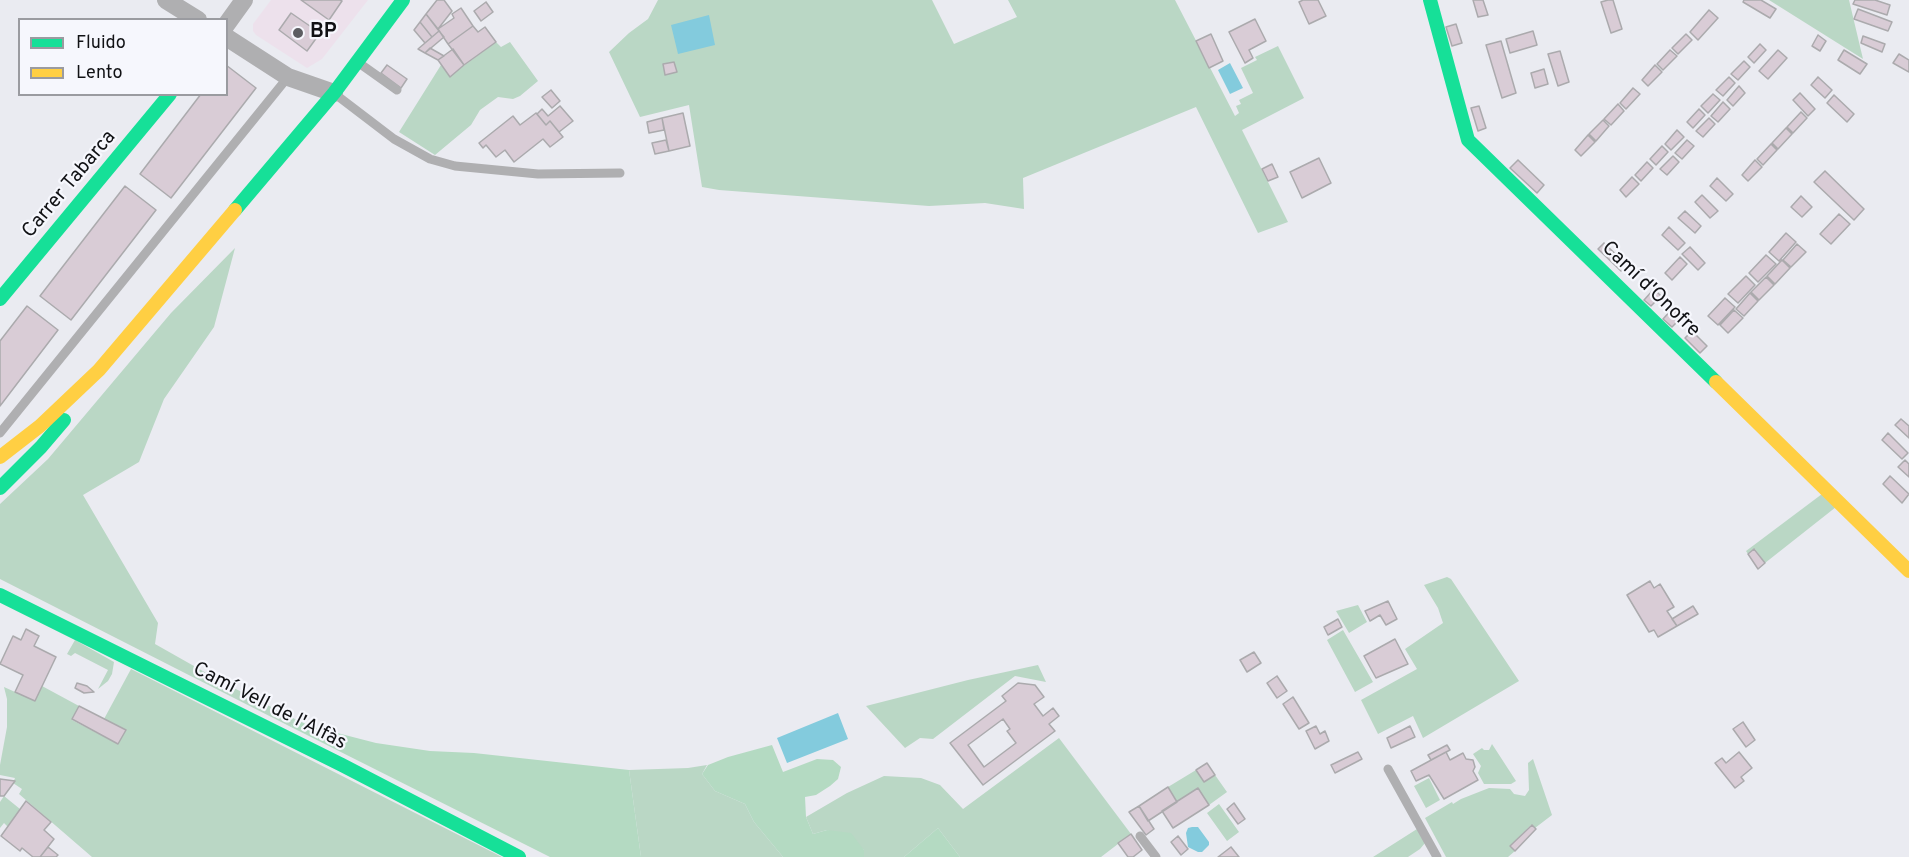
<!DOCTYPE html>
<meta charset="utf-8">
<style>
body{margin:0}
#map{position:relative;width:1909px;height:857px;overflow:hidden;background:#eaebf1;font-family:Overpass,sans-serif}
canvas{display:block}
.legend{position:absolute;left:18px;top:18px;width:210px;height:78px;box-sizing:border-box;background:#f6f7fd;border:2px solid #9a9ba0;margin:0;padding:8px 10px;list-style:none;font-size:18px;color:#111215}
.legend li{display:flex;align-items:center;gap:12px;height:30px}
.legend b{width:30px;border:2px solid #9a9ba0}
</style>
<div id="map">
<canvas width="1909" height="857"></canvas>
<ul class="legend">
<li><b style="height:8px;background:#16e098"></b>Fluido</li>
<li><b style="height:8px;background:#ffcf43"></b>Lento</li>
</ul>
</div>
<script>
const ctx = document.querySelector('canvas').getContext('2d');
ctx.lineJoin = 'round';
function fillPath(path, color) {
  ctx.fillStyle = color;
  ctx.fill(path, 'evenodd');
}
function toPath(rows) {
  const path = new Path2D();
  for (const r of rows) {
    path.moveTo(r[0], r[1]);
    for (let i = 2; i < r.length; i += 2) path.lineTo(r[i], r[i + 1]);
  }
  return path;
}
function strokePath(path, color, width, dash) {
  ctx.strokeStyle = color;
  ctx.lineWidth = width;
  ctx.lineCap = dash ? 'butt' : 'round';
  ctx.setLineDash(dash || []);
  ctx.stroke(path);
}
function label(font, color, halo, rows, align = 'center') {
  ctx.font = font + ' Overpass,sans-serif';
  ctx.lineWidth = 4.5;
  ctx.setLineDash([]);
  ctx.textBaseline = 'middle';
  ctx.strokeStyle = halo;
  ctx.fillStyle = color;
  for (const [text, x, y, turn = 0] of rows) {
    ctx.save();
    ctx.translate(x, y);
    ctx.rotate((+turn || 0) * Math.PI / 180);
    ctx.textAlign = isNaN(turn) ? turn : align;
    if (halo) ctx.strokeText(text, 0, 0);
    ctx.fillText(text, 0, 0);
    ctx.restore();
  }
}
fillPath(toPath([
 [271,0,368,0,322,59,307,68,256,35,253,31,253,24]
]), '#ede1ec');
fillPath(toPath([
 [658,0,932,0,954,44,1017,17,1008,0,1175,0,1235,116,1239,113,1236,106,1241,104,1239,100,1253,93,1241,68,1257,60,1255,57,1278,46,1304,98,1242,130,1288,222,1258,233,1196,107,1023,178,1024,209,985,203,929,206,719,190,702,187,689,105,640,117,609,52,629,33,648,19],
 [1769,0,1849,0,1863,59],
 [496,42,501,47,510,42,538,81,520,96,513,99,498,97,480,110,471,125,435,155,399,132,441,65,450,76],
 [235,248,214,327,164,399,139,462,83,495,158,623,155,644,224,683,295,719,291,727,0,579,0,504,48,459,171,313],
 [1822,494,1836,507,1765,563,1755,549,1748,554,1746,551],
 [1447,577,1451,579,1519,681,1423,738,1413,716,1378,734,1361,700,1417,669,1405,649,1443,623,1438,608,1424,585],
 [1358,605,1367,622,1349,633,1336,611],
 [1343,630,1373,682,1355,692,1327,640],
 [75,640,114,662,112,674,108,681,98,689,108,670,75,653,71,656,67,654],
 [1038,665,1046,682,1015,676,933,739,920,738,905,748,866,706,968,680],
 [131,669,502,857,92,857,19,794,22,789,13,783,15,778,0,775,0,765,7,727,7,699,4,687,35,701,42,686,79,706,72,720,118,744,104,719],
 [1059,738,1131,834,1101,857,960,857,938,828,904,857,864,857,864,850,827,830,813,834,806,817,847,793,884,776,921,778,940,785,963,809],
 [1492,744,1516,781,1511,784,1484,784,1478,773,1481,766,1473,754,1482,748,1484,750,1489,750],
 [1533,759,1552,815,1535,828,1531,825,1510,846,1515,851,1508,857,1446,857,1425,818,1452,802,1453,804,1461,799,1489,788,1510,789,1514,794,1525,796,1529,790,1528,763],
 [707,765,702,774,715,791,745,804,754,822,783,857,641,857,629,770,688,768],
 [1196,770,1204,782,1215,775,1227,792,1209,805,1198,789,1177,802,1168,787],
 [1429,778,1440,800,1426,808,1414,786],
 [4,796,20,809,8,827,4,823,0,828,0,802],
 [1219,804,1239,832,1227,841,1207,813],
 [1417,829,1425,843,1420,849,1408,857,1373,857]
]), '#bad7c5');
fillPath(toPath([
 [295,719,310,726,376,743,430,751,474,753,629,770,641,857,550,857,291,727],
 [772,745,783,772,817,759,833,760,841,767,838,779,830,786,816,795,805,797,806,817,813,834,827,830,851,833,864,850,864,857,783,857,754,822,745,804,715,791,702,774,708,765,728,757],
 [938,828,960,857,904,857]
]), '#b4dac2');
fillPath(toPath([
 [709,15,715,45,678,54,671,25],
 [1230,63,1243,88,1230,94,1218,70],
 [838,713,848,739,787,763,777,738],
 [1192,827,1198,827,1209,842,1209,845,1202,852,1198,852,1188,847,1186,833,1188,828]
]), '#83cbdd');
const building = toPath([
 [301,0,340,0,342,1,329,20,301,0],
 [437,0,444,0,452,11,438,29,426,14,437,0],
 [1303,0,1318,0,1326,16,1309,24,1299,2,1303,0],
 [1473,0,1483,0,1488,15,1478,17,1473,0],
 [1608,0,1613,0,1622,29,1611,33,1601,2,1608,0],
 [1744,0,1761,0,1776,9,1770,18,1743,2,1744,0],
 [1855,0,1875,0,1890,5,1887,15,1853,4,1855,0],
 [486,2,493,12,481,21,474,11,486,2],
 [461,8,473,26,448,44,438,29,454,18,452,14,461,8],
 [1858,9,1892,22,1888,31,1854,19,1858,9],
 [1709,10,1718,18,1698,40,1690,32,1709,10],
 [291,13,320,33,307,51,279,30,291,13],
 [426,14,439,31,432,37,420,22,426,14],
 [1255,19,1266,41,1249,50,1253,58,1245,63,1229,32,1255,19],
 [420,22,432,37,425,43,414,30,420,22],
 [1456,24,1462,43,1452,46,1446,27,1456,24],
 [473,26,478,32,485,27,496,42,464,65,448,44,473,26],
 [439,31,444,37,425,53,418,49,439,31],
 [1533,31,1537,45,1510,53,1506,39,1533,31],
 [1211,34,1223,61,1209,68,1196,41,1211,34],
 [1686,34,1692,40,1678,54,1672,48,1686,34],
 [1818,35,1826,41,1820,51,1812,46,1818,35],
 [1863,36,1885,44,1882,52,1861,43,1863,36],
 [1501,41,1516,93,1502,98,1486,45,1501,41],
 [1760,44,1766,50,1754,63,1748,57,1760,44],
 [430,48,444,56,438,60,425,53,430,48],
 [453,49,464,65,450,77,438,60,453,49],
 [1670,50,1677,56,1663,70,1657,64,1670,50],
 [1778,50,1787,58,1768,79,1759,71,1778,50],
 [1844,50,1867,64,1860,74,1838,60,1844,50],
 [1560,51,1569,82,1558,86,1548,54,1560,51],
 [1899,54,1909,60,1909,72,1893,63,1899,54],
 [1744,61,1750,67,1738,80,1731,74,1744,61],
 [674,62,677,72,665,75,663,64,674,62],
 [226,65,256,88,171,198,140,174,201,94,226,94,226,65],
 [387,65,407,79,401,88,381,73,387,65],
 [1655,65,1662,72,1648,86,1642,80,1655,65],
 [1544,69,1548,84,1535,88,1531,73,1544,69],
 [1729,77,1735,83,1723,96,1716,90,1729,77],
 [1818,77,1832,90,1825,98,1811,85,1818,77],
 [1739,86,1745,93,1733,106,1727,100,1739,86],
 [1633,88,1640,94,1626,109,1620,103,1633,88],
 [551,90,560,101,552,108,542,97,551,90],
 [1800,93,1815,109,1808,116,1793,100,1800,93],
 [1713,94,1720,100,1708,113,1701,106,1713,94],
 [1834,95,1854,114,1847,122,1827,103,1834,95],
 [1723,102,1730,109,1718,122,1711,116,1723,102],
 [1618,104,1624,111,1611,125,1604,119,1618,104],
 [560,106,573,121,559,132,550,121,546,125,537,114,542,109,548,116,560,106],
 [1479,106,1486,128,1478,131,1471,108,1479,106],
 [1699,109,1705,115,1693,128,1687,122,1699,109],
 [1801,112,1807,118,1793,133,1787,127,1801,112],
 [536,113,546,125,550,121,563,137,550,147,543,139,514,162,505,150,496,157,486,145,483,148,479,143,513,116,520,125,536,113],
 [683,113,690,146,669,151,662,118,683,113],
 [662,118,664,130,649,133,647,122,662,118],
 [1709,118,1715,124,1703,137,1696,131,1709,118],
 [1603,120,1609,126,1596,141,1589,134,1603,120],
 [1786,128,1792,134,1778,149,1772,143,1786,128],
 [1677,130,1684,137,1671,150,1665,144,1677,130],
 [1588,135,1595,142,1581,156,1575,150,1588,135],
 [666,140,669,151,655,154,652,143,666,140],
 [1687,140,1694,146,1682,159,1675,153,1687,140],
 [1771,144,1777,150,1763,165,1757,159,1771,144],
 [1662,146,1668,152,1656,165,1650,159,1662,146],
 [1673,156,1679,162,1667,175,1660,169,1673,156],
 [1319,158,1331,183,1302,198,1290,172,1319,158],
 [1518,160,1544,185,1537,193,1510,168,1518,160],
 [1755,160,1762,167,1748,181,1742,175,1755,160],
 [1647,162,1653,168,1641,181,1635,175,1647,162],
 [1272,164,1278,177,1268,181,1262,169,1272,164],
 [1825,171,1864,209,1854,220,1814,182,1825,171],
 [1632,177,1639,184,1626,197,1620,190,1632,177],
 [1717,178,1733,194,1726,201,1710,186,1717,178],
 [125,186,156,210,71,320,40,296,125,186],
 [1702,195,1718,211,1710,218,1695,202,1702,195],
 [1801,196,1812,207,1802,217,1791,207,1801,196],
 [1685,211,1701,226,1695,233,1678,218,1685,211],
 [1839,214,1850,224,1831,244,1820,234,1839,214],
 [1669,227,1685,243,1678,250,1662,235,1669,227],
 [1786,233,1796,242,1779,261,1769,252,1786,233],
 [1604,243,1627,265,1621,271,1598,249,1604,243],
 [1797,244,1806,252,1791,267,1783,260,1797,244],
 [1690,247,1705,263,1698,270,1682,254,1690,247],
 [1766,255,1776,264,1758,282,1749,273,1766,255],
 [1680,257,1687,264,1672,280,1665,273,1680,257],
 [1782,260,1790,268,1775,284,1767,276,1782,260],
 [1746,276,1755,285,1738,303,1728,294,1746,276],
 [1766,277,1774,285,1759,300,1751,292,1766,277],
 [1654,289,1661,296,1651,306,1644,300,1654,289],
 [1750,293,1758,301,1744,316,1736,309,1750,293],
 [1725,298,1735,307,1718,325,1708,316,1725,298],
 [27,306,58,330,0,406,0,341,27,306],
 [1673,308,1682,317,1672,327,1663,319,1673,308],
 [1734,310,1743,318,1728,333,1720,325,1734,310],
 [1692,331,1707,346,1700,353,1685,338,1692,331],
 [1901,419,1909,426,1909,438,1895,425,1901,419],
 [1888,433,1908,453,1902,459,1882,440,1888,433],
 [1905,460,1909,464,1909,477,1898,467,1905,460],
 [1890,476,1909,494,1902,503,1883,484,1890,476],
 [1754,549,1765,563,1758,569,1748,554,1754,549],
 [1650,581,1654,588,1660,584,1674,607,1667,611,1677,626,1658,637,1654,630,1649,632,1627,595,1650,581],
 [1388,601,1397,619,1386,625,1380,615,1370,621,1365,611,1388,601],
 [1693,606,1698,614,1677,626,1672,619,1693,606],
 [1338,619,1342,627,1328,635,1324,627,1338,619],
 [26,629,39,636,34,646,56,657,35,701,15,692,23,675,0,664,13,636,21,640,26,629],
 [1395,639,1408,664,1376,678,1364,656,1395,639],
 [1254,652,1261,663,1247,672,1240,660,1254,652],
 [1277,676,1287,691,1277,698,1267,683,1277,676],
 [77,683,87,686,94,692,84,693,75,688,77,683],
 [1018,683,1035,685,1044,697,1034,704,1043,716,1053,708,1059,716,1049,724,1055,731,983,785,950,743,1006,701,1002,696,1018,683],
 [1003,719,1010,729,1007,731,1016,743,984,767,968,745,1003,719],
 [1293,697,1309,723,1299,729,1283,704,1293,697],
 [79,706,126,730,118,744,72,719,79,706],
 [1743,722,1755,740,1746,747,1733,729,1743,722],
 [1316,726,1320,734,1325,731,1329,741,1315,749,1306,731,1316,726],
 [1410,726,1415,737,1391,748,1387,738,1410,726],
 [1447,745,1450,750,1431,760,1428,755,1447,745],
 [1358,752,1362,759,1335,773,1331,765,1358,752],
 [1446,752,1450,760,1463,753,1466,759,1473,760,1475,767,1473,771,1478,780,1444,799,1429,775,1416,781,1411,771,1446,752],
 [1739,752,1752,768,1741,777,1744,781,1735,788,1715,763,1722,758,1726,763,1739,752],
 [1207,763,1215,775,1204,782,1196,770,1207,763],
 [0,779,15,781,4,796,0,796,0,779],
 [1168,787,1177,802,1148,821,1139,806,1168,787],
 [1198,788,1209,805,1173,828,1162,811,1198,788],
 [26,801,51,822,44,830,54,839,40,857,33,857,22,848,20,851,1,836,26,801],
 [1234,803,1245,819,1238,824,1227,809,1234,803],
 [1139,806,1154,829,1146,835,1129,812,1139,806],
 [1532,825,1536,829,1515,851,1510,846,1532,825],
 [1131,834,1142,850,1133,857,1128,857,1118,843,1131,834],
 [1178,836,1188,849,1181,855,1171,842,1178,836],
 [48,847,58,855,56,857,40,857,48,847],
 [1231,847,1239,857,1218,857,1231,847]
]);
fillPath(building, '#d9ccd6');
strokePath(building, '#abaaad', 1.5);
strokePath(toPath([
 [359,63,397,90],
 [335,94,394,139,430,159,455,166,538,174,620,173],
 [0,433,288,77],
 [1388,769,1437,857],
 [1140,836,1156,857]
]), '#afafb1', 9);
strokePath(toPath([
 [166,0,198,20],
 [226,25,244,0],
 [226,37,288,77,334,93]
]), '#afafb1', 18);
strokePath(toPath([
 [1430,0,1468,140,1716,382],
 [235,210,334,93,403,0],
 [0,299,170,94],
 [0,488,41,447,64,420],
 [0,595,342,765,519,857]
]), '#16e098', 14);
strokePath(toPath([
 [1716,382,1909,571],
 [0,457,40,426,99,370,235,210]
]), '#ffcf43', 14);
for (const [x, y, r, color] of [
 [298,33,6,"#5d5e62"]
]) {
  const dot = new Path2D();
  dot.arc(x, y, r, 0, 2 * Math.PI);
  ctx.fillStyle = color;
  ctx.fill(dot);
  strokePath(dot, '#f6f7fd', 2);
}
label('bold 20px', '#111215', '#f6f7fd', [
 ["BP",310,33]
], 'left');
label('20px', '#111215', '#f6f7fd', [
 ["Carrer Tabarca",70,185,-50],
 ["Camí d'Onofre",1650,290,44],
 ["Camí Vell de l'Alfàs",269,707,27]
]);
</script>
